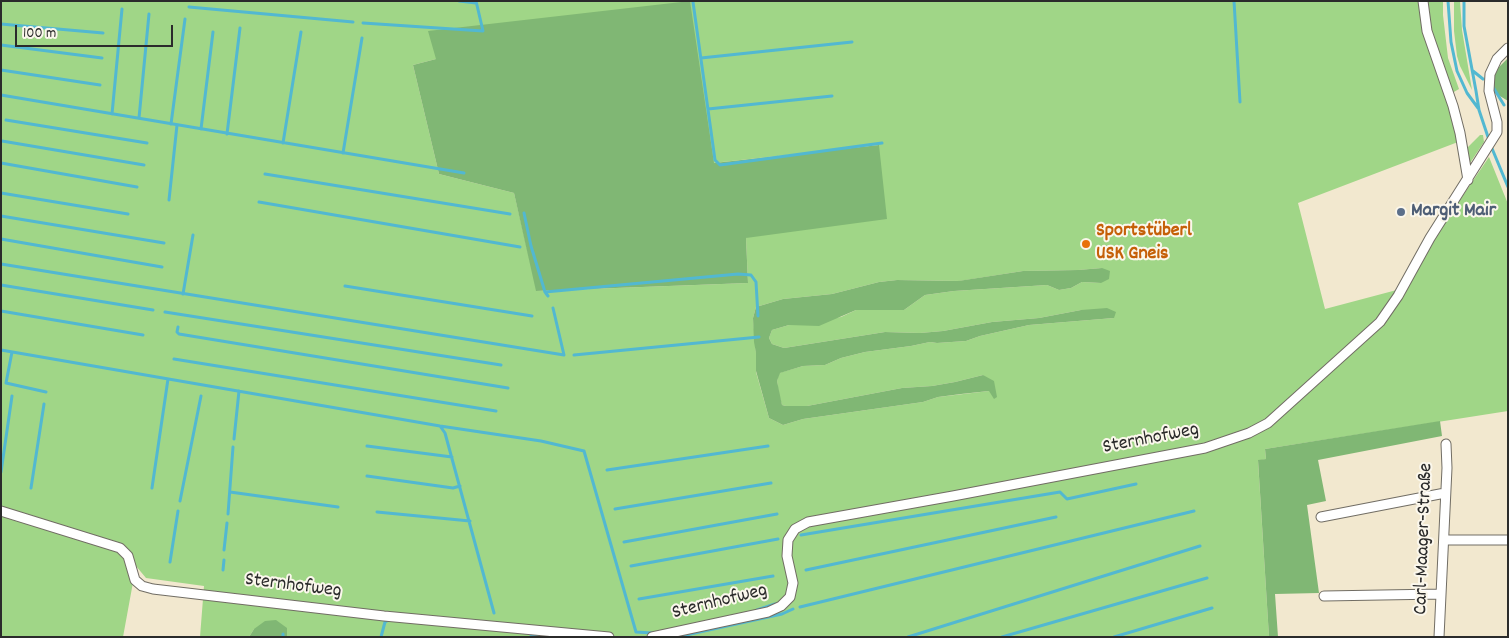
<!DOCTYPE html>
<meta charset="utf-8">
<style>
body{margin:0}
#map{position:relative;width:1509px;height:638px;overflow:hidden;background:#f2e8cf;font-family:Dekko,sans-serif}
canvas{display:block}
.frame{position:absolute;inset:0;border:2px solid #2b2b2b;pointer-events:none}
.scale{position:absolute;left:15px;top:25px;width:158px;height:22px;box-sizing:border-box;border:2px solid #2b2b2b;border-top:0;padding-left:6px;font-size:15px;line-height:18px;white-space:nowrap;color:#2b2b2b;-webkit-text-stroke:4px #fbf7ec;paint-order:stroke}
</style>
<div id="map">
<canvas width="1509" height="638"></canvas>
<div class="frame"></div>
<div class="scale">100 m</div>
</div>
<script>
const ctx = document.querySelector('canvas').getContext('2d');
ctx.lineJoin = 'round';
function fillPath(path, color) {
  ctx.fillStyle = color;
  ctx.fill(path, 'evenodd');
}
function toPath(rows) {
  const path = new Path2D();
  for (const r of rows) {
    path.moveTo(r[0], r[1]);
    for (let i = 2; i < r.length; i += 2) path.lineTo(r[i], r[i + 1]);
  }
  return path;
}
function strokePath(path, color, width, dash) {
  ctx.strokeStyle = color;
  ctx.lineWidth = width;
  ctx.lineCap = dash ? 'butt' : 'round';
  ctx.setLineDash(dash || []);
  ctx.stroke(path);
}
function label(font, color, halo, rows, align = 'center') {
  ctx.font = font + ' Dekko,sans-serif';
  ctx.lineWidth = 4;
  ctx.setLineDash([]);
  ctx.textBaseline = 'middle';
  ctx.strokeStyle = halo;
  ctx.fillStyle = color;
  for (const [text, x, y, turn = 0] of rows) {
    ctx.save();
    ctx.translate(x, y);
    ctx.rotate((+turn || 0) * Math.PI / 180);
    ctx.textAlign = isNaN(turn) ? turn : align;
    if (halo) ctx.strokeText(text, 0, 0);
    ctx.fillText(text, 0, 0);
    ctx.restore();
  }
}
fillPath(toPath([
 [1,1,1443,1,1443,15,1448,58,1459,89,1447,96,1458,142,1298,203,1325,309,1408,287,1441,228,1489,157,1508,204,1508,411,1265,449,1266,459,1258,461,1269,637,287,637,287,628,254,629,249,637,200,637,204,586,146,578,136,566,123,637,1,637],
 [436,59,713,163,879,145,746,238,748,283,537,291,514,193,439,174,413,65],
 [1102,268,1101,283,1082,282,1071,288,1059,290,1047,285,954,291,925,295,904,310,856,310,841,317,789,325,772,330,769,338,772,344,784,348,885,332,920,333,943,331,992,322,1039,318,1081,310,1114,318,1029,325,980,336,966,341,937,343,930,342,911,346,865,352,841,358,825,365,803,366,779,373,777,381,779,395,782,405,786,406,807,406,902,388,932,386,955,382,983,375,989,391,938,397,923,402,803,419,783,425,769,418,756,372,756,353,753,318,756,307,783,299,832,294,879,282,897,280,959,281,1023,271,1078,270],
 [1454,1,1460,1,1462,30,1472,90,1460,66,1457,56,1454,31],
 [1480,135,1483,135,1484,142,1470,163,1467,162,1465,150]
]), '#a0d687');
fillPath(toPath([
 [690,1,714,163,879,145,887,219,746,238,748,283,536,291,514,193,439,174,413,65,436,59,428,31],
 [1508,58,1508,101,1495,93,1492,83,1493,73],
 [1102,268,1110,271,1109,279,1101,283,1082,282,1071,288,1059,290,1047,285,954,291,925,295,904,310,856,310,819,326,789,325,772,330,769,338,772,344,784,348,885,332,920,333,943,331,992,322,1039,318,1081,310,1107,308,1116,312,1114,318,1029,325,980,336,966,341,937,343,930,342,911,346,865,352,841,358,825,365,803,366,780,373,777,381,782,405,786,406,807,406,902,388,932,386,955,382,983,375,994,381,997,397,994,399,989,391,961,394,938,397,923,402,803,419,783,425,769,418,756,371,756,353,754,342,753,318,756,307,783,299,832,294,879,282,897,280,958,281,1023,271,1078,270],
 [1440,421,1442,436,1318,460,1326,501,1307,505,1319,593,1275,594,1278,637,1269,637,1258,460,1266,459,1265,449],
 [276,620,287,628,287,637,249,637,254,629,265,621]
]), '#80b774');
strokePath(toPath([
 [459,1,476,3],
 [1234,1,1240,102],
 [1448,1,1451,42,1457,71,1467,93,1478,108],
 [1464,1,1464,26,1476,91,1479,110,1489,140],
 [693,2,715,160,720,165,882,143],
 [189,7,353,22],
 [363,23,483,31,476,1],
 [1,24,103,33],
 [1,45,102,58],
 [701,58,852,42],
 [1,70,100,85],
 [1473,71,1483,79],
 [1493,87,1504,105],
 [1,95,464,173],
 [708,109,832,96],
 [112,114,122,9],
 [139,118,149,14],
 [6,120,147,143],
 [171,124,185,19],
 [201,129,213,32],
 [227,134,240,28],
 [2,141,144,165],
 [283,143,301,32],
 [1491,146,1508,187],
 [343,153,362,38],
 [1,163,137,187],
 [265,174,510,214],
 [1,193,128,214],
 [169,200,177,125],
 [259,202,520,247],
 [524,213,531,246,545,292,548,296],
 [1,216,164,243],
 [1,239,162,267],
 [1,264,564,355,553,308],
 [1,285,153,310],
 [345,286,532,316],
 [545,292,738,274,751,275,756,282,758,316],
 [183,294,193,235],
 [1,311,143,335],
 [165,312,501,365],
 [178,327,177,332,179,334,508,388],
 [1,350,440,426,541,441,584,451,636,632,653,633],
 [12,352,6,383,46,392],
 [574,355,759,337],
 [174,359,496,411],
 [440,426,445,433,494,613],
 [234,439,239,391],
 [367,446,452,457],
 [607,470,768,446],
 [1,472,12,396],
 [367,476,453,488,460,486],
 [31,488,44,404],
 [152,488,168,379],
 [230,492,338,507],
 [180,501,201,396],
 [615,509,771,483],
 [377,512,470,521],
 [228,514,233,447],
 [801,535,1060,492,1067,499,1136,484],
 [624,542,777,514],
 [224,550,227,523],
 [170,562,178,511],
 [631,566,778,539],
 [223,570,224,560],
 [806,570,1056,517],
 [639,599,773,576],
 [800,607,1194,511],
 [757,610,775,604],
 [531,635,549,637],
 [283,637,283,634],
 [381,637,385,622,391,619],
 [677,637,782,614,793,609],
 [908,637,1200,546],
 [1002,637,1207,578],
 [1114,637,1212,608]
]), '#52b8d1', 3);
const street = toPath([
 [1423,1,1427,31,1453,106,1460,133,1468,180],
 [1,511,120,548,128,556,135,580,142,586,153,589,384,616,609,637],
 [1321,517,1445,493],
 [1444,540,1508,540],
 [1324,596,1440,594],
 [652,637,768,612,781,606,790,597,793,583,787,556,788,540,795,529,808,522,953,496,1205,448,1249,433,1268,423,1380,322,1398,296,1430,238,1497,132,1497,122,1489,91,1490,74,1497,59,1508,48],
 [1439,637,1447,468,1446,444]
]);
strokePath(street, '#716d64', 11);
strokePath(street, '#fff', 9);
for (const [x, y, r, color] of [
 [1401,212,5,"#5c6f8a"],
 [1086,244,5,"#e8710a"]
]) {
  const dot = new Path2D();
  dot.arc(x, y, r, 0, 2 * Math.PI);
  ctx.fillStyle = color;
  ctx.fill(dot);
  strokePath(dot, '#fbf7ec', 2);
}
label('bold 20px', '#4e5e75', '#fbf7ec', [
 ["Margit Mair",1411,212]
], 'left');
label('bold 20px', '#c56008', '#fbf7ec', [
 ["Sportstüberl",1096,232],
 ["USK Gneis",1096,255]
], 'left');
label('20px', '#2b2b2b', '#fbf7ec', [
 ["Sternhofweg",1151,440,-11],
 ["Carl-Maager-Straße",1425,539,-88],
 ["Sternhofweg",293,587,7],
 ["Sternhofweg",720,603,-14]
]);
</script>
